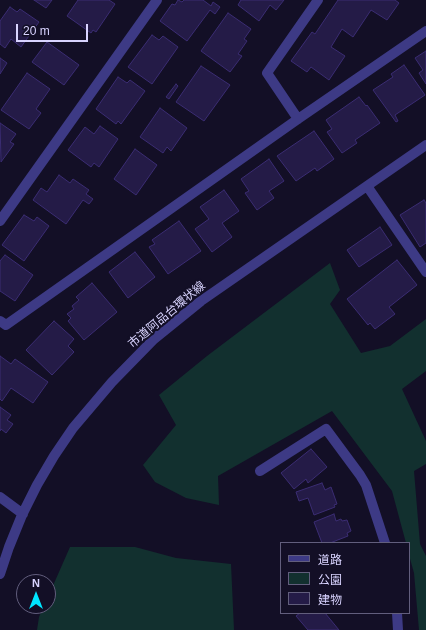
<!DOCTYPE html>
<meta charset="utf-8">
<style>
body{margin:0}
#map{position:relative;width:426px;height:630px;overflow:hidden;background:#130f26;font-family:Arial,"Noto Sans JP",sans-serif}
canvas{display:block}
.legend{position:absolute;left:280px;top:542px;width:130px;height:72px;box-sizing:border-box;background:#130f26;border:1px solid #625e7d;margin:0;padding:5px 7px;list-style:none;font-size:12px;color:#d9d4ff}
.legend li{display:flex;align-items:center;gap:8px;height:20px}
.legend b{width:20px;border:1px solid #625e7d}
.north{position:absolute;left:16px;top:574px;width:40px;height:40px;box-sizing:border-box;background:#130f26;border:1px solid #625e7d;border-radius:50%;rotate:0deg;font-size:11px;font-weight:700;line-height:16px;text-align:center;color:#d9d4ff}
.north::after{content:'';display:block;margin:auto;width:14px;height:18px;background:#00e5ff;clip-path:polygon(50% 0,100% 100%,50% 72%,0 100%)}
.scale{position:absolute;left:16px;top:24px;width:72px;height:18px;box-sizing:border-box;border:2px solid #d9d4ff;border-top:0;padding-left:5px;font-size:12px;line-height:14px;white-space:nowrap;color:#d9d4ff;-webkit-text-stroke:3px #130f26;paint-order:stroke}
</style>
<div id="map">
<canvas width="426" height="630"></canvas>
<ul class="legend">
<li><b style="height:5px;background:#3d3a85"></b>道路</li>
<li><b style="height:11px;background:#12302f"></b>公園</li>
<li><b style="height:11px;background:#241b47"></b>建物</li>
</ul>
<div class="north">N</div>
<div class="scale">20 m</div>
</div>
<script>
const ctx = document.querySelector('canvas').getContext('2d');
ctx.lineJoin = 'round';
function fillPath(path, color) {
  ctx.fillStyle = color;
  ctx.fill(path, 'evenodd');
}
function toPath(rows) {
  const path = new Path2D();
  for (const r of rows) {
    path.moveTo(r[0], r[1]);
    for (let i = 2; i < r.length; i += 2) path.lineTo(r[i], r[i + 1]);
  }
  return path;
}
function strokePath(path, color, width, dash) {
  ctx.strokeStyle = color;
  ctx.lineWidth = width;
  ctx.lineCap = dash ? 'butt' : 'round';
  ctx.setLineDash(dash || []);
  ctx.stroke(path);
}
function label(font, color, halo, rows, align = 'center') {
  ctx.font = font + ' Arial,"Noto Sans JP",sans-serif';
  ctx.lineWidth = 4;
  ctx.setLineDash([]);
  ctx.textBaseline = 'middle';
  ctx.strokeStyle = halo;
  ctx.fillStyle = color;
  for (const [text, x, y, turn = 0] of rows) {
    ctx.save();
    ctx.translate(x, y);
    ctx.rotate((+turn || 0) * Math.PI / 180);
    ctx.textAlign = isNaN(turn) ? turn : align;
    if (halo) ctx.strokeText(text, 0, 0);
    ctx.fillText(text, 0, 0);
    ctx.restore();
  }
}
fillPath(toPath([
 [330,263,340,290,330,304,361,353,390,346,426,319,426,371,402,389,426,441,426,464,414,471,420,544,426,556,426,630,419,630,414,573,409,555,409,543,406,543,392,491,332,411,218,476,219,505,186,498,155,482,143,465,176,425,159,395,207,356],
 [70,547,135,547,176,558,231,564,234,630,37,630,39,617,44,606,48,606,48,597]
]), '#12302f');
const building = toPath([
 [34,0,52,0,46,8,34,0],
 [78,0,109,0,115,4,96,32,93,30,91,33,67,16,78,0],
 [178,0,182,2,184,0,203,0,211,6,213,2,220,7,215,14,210,10,187,41,160,21,172,4,175,5,178,0],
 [241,0,284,0,276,10,270,5,259,21,238,5,241,0],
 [338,0,395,0,399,3,387,20,371,10,353,37,342,29,331,47,345,56,329,80,311,67,307,72,291,61,312,32,315,34,338,0],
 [10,7,17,12,20,9,39,22,21,47,11,39,5,48,0,44,0,21,10,7],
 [228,13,251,29,244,39,247,41,238,54,242,56,230,72,201,51,228,13],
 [152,35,159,40,163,36,178,47,152,84,128,67,152,35],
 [47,42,79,65,64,85,32,62,47,42],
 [426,51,426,84,419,73,423,70,415,58,426,51],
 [0,58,7,63,0,74,0,58],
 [404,65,425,95,395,115,398,121,396,122,373,90,393,77,391,74,404,65],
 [201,66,230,85,204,121,176,102,201,66],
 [27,73,50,89,36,109,41,113,29,129,1,110,27,73],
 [118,77,127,83,130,80,145,91,121,124,118,121,116,124,96,109,118,77],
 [176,84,178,86,169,99,166,97,176,84],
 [359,97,366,106,367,105,380,123,355,140,357,143,342,153,327,132,332,129,326,120,359,97],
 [160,108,187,128,171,151,167,147,163,153,140,137,160,108],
 [0,123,16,134,10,142,14,144,1,162,0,123],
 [100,126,118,139,99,167,94,163,91,167,68,150,85,127,94,134,100,126],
 [314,131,334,159,317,171,315,168,296,181,277,156,314,131],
 [135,149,157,165,136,195,114,179,135,149],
 [269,159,284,181,269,191,274,198,257,210,245,193,249,191,241,179,269,159],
 [59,175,70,183,73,179,89,190,86,194,93,199,89,204,83,200,66,224,33,200,41,188,47,192,59,175],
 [224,190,239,211,222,223,232,237,212,252,195,229,209,219,200,207,224,190],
 [424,200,426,203,426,243,420,247,400,215,424,200],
 [24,215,34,221,37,217,49,226,24,261,2,245,24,215],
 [179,221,201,251,168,274,149,247,155,244,152,240,179,221],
 [380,227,392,245,359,267,347,250,380,227],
 [135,252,155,277,128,298,109,272,135,252],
 [5,255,33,275,15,301,0,291,0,261,5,255],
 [397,260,417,285,389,307,395,314,375,329,370,323,368,325,347,299,397,260],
 [92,283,117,312,84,340,68,321,71,318,67,314,74,309,72,306,79,300,76,297,92,283],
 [54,321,74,339,68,346,74,352,52,375,26,350,54,321],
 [0,356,11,364,15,359,48,382,33,403,11,388,2,401,0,399,0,356],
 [0,407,11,415,7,420,13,424,6,433,1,429,0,431,0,407],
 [311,449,327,467,308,483,306,479,294,489,281,473,311,449],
 [322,483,325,490,331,487,337,504,334,505,335,507,314,515,308,498,299,501,296,492,322,483],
 [334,514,336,521,341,519,342,521,347,520,351,531,347,533,348,536,330,543,322,543,314,522,334,514],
 [300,613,325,613,339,630,308,630,296,616,300,613]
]);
fillPath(building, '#241b47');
strokePath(building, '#3b2d73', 1);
strokePath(toPath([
 [298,119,267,73,318,0],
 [367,186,426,272],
 [0,221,157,0],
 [0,321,6,325,298,119,426,31],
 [260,471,326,429,360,475,366,485,385,543],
 [0,497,23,514],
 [0,574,9,547,22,515,37,485,54,456,73,428,112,382,154,339,201,301,426,145],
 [397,613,398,630]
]), '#3d3a85', 10);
label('12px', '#d9d4ff', '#130f26', [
 ["市道阿品台環状線",167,315,-40]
]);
</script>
